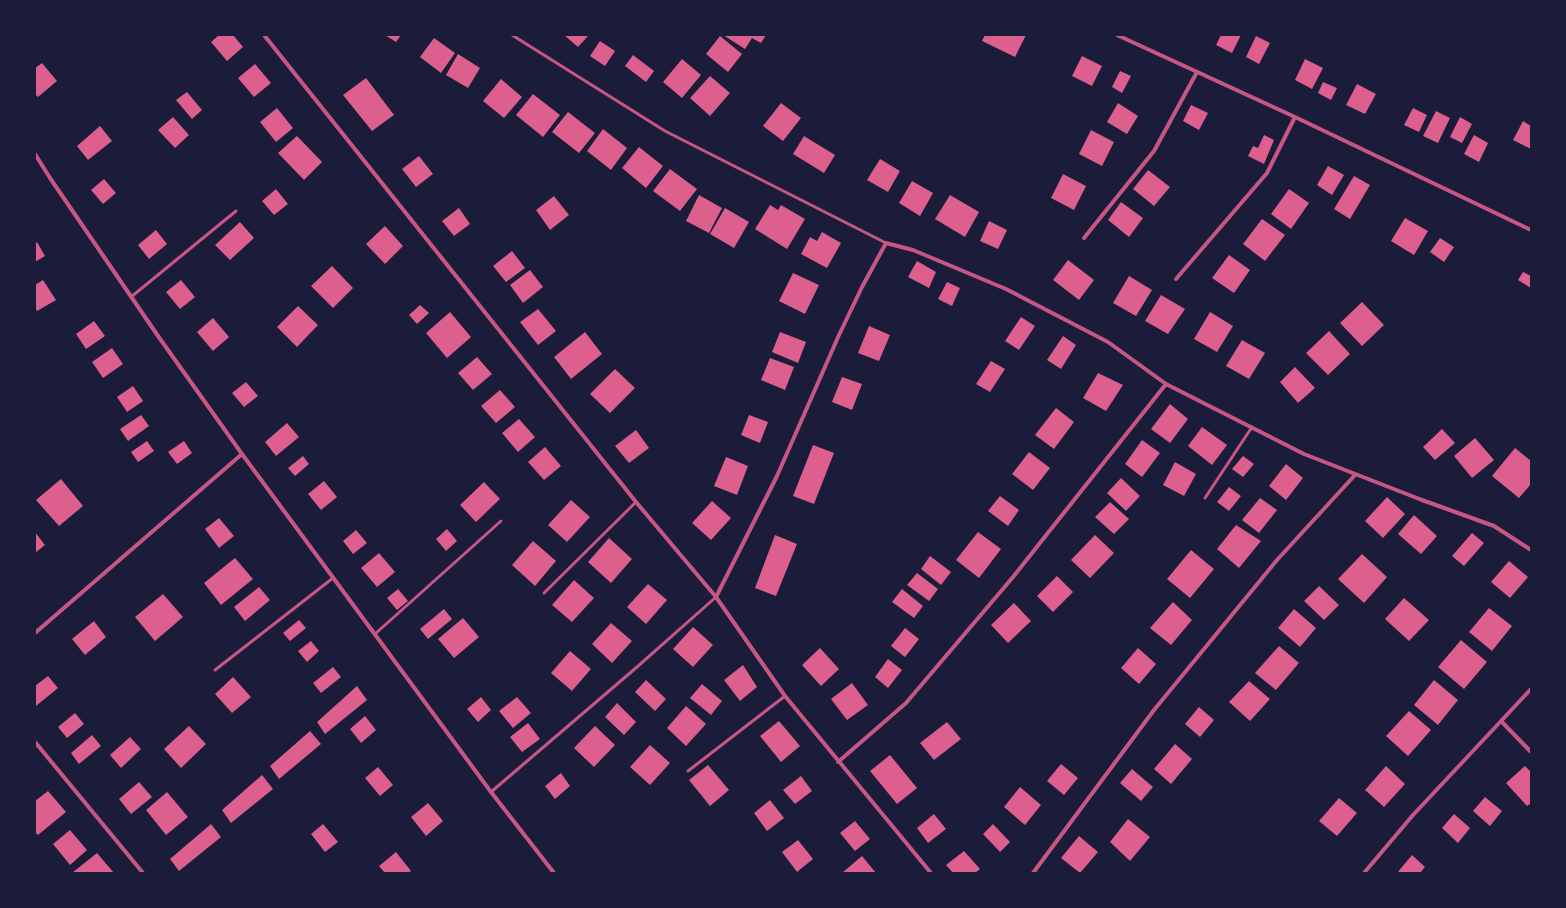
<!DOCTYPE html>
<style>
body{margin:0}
#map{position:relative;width:1566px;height:908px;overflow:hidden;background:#1b1b3a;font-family:"PT Sans",sans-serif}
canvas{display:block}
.frame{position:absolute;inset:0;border:36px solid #1b1b3a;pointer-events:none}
</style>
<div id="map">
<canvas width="1566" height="908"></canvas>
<div class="frame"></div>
</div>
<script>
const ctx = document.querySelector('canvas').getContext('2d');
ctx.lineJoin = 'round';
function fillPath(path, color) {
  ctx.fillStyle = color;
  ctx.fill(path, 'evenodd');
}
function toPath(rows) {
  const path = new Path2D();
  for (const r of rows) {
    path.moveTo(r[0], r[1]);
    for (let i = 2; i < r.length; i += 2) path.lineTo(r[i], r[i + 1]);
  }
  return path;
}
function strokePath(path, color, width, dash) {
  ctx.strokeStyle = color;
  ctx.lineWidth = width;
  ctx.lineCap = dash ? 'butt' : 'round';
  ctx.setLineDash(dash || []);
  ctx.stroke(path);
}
fillPath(toPath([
 [219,35,233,35,243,47,227,61,211,42],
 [385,35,401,35,396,42],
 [564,35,589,35,578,47],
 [723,35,766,35,761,43,752,38,745,49],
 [985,35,1026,35,1015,57,982,41],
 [1221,35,1241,35,1232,53,1216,45],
 [720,36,742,54,728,72,706,54],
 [1256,36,1270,43,1259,64,1246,57],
 [434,38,455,53,441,73,420,57],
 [600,41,615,51,605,66,590,56],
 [458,54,480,68,468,88,446,75],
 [633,55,654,71,646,82,625,66],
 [1082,56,1102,66,1092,86,1072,76],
 [682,59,701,75,682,98,663,82],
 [1305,59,1323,68,1312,89,1295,80],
 [42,63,57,81,38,97,35,94,35,68],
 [255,64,271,83,254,97,238,78],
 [1120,71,1131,76,1122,93,1112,87],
 [710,76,730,93,710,116,690,98],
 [366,78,394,115,372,131,343,95],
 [501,79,522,97,504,118,483,101],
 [1323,82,1337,88,1331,100,1318,93],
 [1357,84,1376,94,1365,114,1346,105],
 [187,92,202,110,192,119,176,100],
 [533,94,560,115,543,137,516,115],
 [781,103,801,118,783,141,763,126],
 [1118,103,1138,116,1127,134,1107,122],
 [1191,105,1208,113,1199,130,1183,121],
 [277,108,293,128,276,142,260,122],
 [1413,108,1427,115,1419,132,1404,125],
 [1436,111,1450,118,1438,143,1423,136],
 [568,112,595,133,579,153,552,132],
 [173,117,189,135,175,148,158,130],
 [1460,117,1472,124,1462,143,1450,137],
 [1523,121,1531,126,1531,149,1513,140],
 [100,126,112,141,88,160,77,146],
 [603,129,627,148,611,170,587,151],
 [1091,130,1114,142,1102,166,1079,154],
 [1264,135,1274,140,1264,164,1248,156,1253,146,1258,148],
 [1474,135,1488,143,1479,162,1464,154],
 [297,136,322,162,304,180,278,153],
 [804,136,835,155,824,173,793,154],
 [639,147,663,166,646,188,622,168],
 [419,156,433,174,416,187,402,169],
 [880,159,900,171,888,192,867,180],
 [1328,166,1344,175,1332,195,1317,185],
 [670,169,697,189,680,211,653,191],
 [1148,170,1170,187,1154,206,1133,189],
 [1063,174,1086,186,1074,210,1051,198],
 [1354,176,1370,185,1350,219,1334,209],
 [104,179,116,193,103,204,91,190],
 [912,181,933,193,920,216,899,203],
 [276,189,288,204,274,215,262,201],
 [1289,189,1309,203,1291,229,1271,214],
 [699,195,722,208,709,233,686,221],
 [950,195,979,212,965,237,935,219],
 [554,196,569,215,550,230,536,210],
 [1121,202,1143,218,1129,237,1108,220],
 [770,205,778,210,781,205,805,219,787,249,755,229],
 [459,208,470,224,454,236,442,221],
 [725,208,749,222,734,248,710,234],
 [1405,218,1428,231,1414,255,1391,241],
 [1262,219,1285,235,1265,261,1243,244],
 [989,221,1007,230,998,249,980,241],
 [240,222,254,238,230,260,215,245],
 [385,226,403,246,385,264,366,244],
 [156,230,167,244,149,259,138,245],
 [822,232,841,243,827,268,801,254,810,237,817,241],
 [1440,238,1454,247,1444,262,1430,252],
 [37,242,45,256,35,262,35,244],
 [512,251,525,268,506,282,493,266],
 [1229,255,1250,270,1234,293,1212,278],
 [1068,260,1094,280,1079,300,1053,280],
 [917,261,936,272,929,288,908,277],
 [332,266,353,288,333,308,311,286],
 [530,270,543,287,523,303,510,285],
 [1523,272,1531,276,1531,288,1518,280],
 [793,273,819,285,805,314,779,301],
 [1129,276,1152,290,1136,316,1113,303],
 [43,280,56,300,37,311,35,308,35,285],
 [181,280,195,297,180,309,166,292],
 [947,282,960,288,952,306,938,299],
 [1161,295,1185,309,1168,334,1145,321],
 [1362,302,1384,325,1362,346,1340,323],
 [420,305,429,313,417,324,409,315],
 [298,306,318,325,297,347,277,327],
 [538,309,556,331,538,345,520,322],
 [450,312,471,337,447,358,426,333],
 [1210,312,1233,326,1217,352,1194,339],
 [1021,317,1035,326,1019,350,1005,341],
 [213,318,229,337,213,351,197,332],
 [94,321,105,336,86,349,76,334],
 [869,326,890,335,879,361,858,353],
 [1329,331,1350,354,1328,375,1306,353],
 [585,332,602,354,571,379,554,357],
 [780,332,806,342,798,363,772,352],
 [1063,336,1076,345,1061,369,1047,360],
 [1242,340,1265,353,1249,379,1226,366],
 [112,348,123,364,103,378,92,362],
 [477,357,492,374,473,390,458,373],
 [770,358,794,367,785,390,761,380],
 [991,361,1005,369,990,392,976,384],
 [1295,367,1315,388,1298,403,1280,382],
 [615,369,635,388,610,413,590,394],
 [1098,373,1123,385,1106,411,1083,398],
 [842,377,862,384,852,410,832,402],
 [246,382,258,396,244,407,232,393],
 [133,386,143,401,127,412,117,397],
 [500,390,515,407,496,423,481,406],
 [1170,404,1188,419,1170,443,1151,429],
 [1056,408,1074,422,1054,449,1035,435],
 [141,415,149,426,128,441,120,429],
 [749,415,768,422,760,443,741,435],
 [519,419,535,437,518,452,502,433],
 [287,423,299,437,276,456,265,442],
 [1202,427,1227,445,1212,465,1188,446],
 [1442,429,1455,443,1435,460,1423,447],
 [636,430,649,448,629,463,615,446],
 [1475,438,1494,460,1472,478,1454,456],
 [1142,440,1160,453,1142,477,1125,464],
 [147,441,154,451,138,462,131,452],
 [184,441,192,453,177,464,168,452],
 [813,445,834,453,814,504,793,496],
 [545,447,561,466,544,480,528,462],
 [1515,448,1531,461,1531,484,1519,498,1492,476],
 [1029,452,1050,468,1033,490,1012,474],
 [303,456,309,464,295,476,288,468],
 [1243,456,1254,464,1243,477,1232,469],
 [726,457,748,466,737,495,714,486],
 [1175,462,1196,474,1184,496,1163,485],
 [1286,464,1303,478,1286,500,1269,486],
 [1121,478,1140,496,1126,511,1107,493],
 [61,479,83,506,59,526,36,500],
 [324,481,337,497,321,510,308,494],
 [484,482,500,499,476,522,460,505],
 [1229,487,1241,496,1229,511,1217,502],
 [1000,496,1019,510,1008,526,988,511],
 [1387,497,1405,514,1383,538,1365,521],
 [1260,498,1277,510,1259,533,1242,520],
 [571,500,590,517,567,542,548,525],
 [712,501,731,518,711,540,692,523],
 [1110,502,1129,519,1114,534,1095,517],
 [1414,515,1437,536,1421,554,1398,534],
 [219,518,234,536,219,548,205,529],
 [1236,525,1261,541,1239,568,1217,549],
 [447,529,457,541,446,551,436,539],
 [356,530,367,543,353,554,343,541],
 [35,532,45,545,35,553],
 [978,532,1001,549,979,578,956,560],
 [1472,533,1484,543,1464,566,1452,556],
 [775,535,797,544,776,596,755,588],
 [1095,535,1114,553,1090,578,1071,560],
 [609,538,632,559,611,583,588,562],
 [533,541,556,561,535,586,512,565],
 [1191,550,1214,569,1190,598,1167,579],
 [379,553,395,572,377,587,361,568],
 [1362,554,1387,577,1364,603,1338,579],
 [930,556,951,572,941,585,921,569],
 [235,558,253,579,221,605,204,583],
 [1509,561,1528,577,1510,598,1491,582],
 [917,573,938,589,929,601,907,585],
 [1057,576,1073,592,1053,612,1037,596],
 [574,580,594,598,572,622,552,605],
 [648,584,667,600,646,624,627,607],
 [1319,586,1339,605,1324,620,1304,601],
 [259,587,270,600,245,621,234,607],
 [398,589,408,601,397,610,387,598],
 [902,589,923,606,914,618,892,602],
 [163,594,183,617,155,641,135,617],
 [1404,598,1429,620,1409,641,1385,619],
 [1173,602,1192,620,1171,645,1150,628],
 [1014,603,1031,621,1008,643,991,625],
 [1489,608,1512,626,1492,651,1469,632],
 [444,609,452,619,428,639,420,629],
 [1294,609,1316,628,1300,647,1278,628],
 [463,618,479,637,454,658,438,639],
 [299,620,306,628,290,641,283,633],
 [94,621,106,637,85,655,72,639],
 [611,623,632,641,612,663,592,644],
 [693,627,713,645,693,667,673,649],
 [905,628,919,639,905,657,891,646],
 [1461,640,1487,662,1464,689,1438,667],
 [311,641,319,651,307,662,298,651],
 [1279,646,1299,663,1276,690,1255,673],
 [820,648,839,669,821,686,802,665],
 [1138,648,1156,664,1139,684,1121,668],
 [570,651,591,669,572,691,551,673],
 [888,659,902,670,888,688,875,677],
 [743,665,757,687,740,701,724,680],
 [333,667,341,677,321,693,313,683],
 [48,676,58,688,36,706,35,686],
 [233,677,251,697,232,713,215,694],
 [646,680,666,699,655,711,635,692],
 [1434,680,1458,700,1438,725,1414,705],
 [1249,681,1270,699,1250,721,1229,702],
 [852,683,868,705,847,720,831,699],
 [702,684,722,701,711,715,690,698],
 [357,686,367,700,325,734,317,722],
 [481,697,491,710,478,722,467,709],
 [517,697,531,713,513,728,499,711],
 [617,703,636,722,624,735,605,717],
 [686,706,706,724,686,746,667,728],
 [1199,707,1214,720,1200,737,1185,724],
 [1409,711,1431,730,1408,756,1386,736],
 [75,713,84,724,67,738,58,727],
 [365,716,376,730,361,743,350,729],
 [779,721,800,746,781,762,760,736],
 [947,722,961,739,934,760,920,743],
 [528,723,540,739,522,752,510,737],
 [189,726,206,744,181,768,164,749],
 [595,726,615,745,594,767,574,748],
 [310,731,321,744,279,779,270,766],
 [92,735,101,746,79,764,71,753],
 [130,737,141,749,121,768,110,755],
 [1175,744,1192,759,1171,784,1154,769],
 [650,745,670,763,650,785,630,767],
 [890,755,917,788,897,804,870,771],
 [1061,764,1078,778,1064,795,1047,781],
 [708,765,729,790,710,806,689,780],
 [1386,766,1405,784,1384,807,1365,790],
 [1525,766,1531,772,1531,803,1527,806,1506,783],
 [378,767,393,785,380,796,365,778],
 [1132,769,1153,787,1141,801,1120,783],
 [561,773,570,786,555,799,545,786],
 [262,775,273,789,231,823,222,810],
 [801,776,812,791,795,804,783,790],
 [139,782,152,797,131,814,119,799],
 [1020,787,1041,805,1025,825,1004,807],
 [48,791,66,812,38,835,35,832,35,801],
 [167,792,188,817,166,835,146,810],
 [1485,797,1502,811,1490,826,1473,811],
 [1339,798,1357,813,1337,836,1319,821],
 [770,800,784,818,767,831,754,813],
 [428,803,443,821,426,836,411,817],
 [934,814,946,829,928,843,917,828],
 [1454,814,1470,828,1458,843,1442,828],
 [1128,819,1150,837,1130,861,1110,842],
 [855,821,870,839,855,851,840,833],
 [211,824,221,837,179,871,170,859],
 [323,824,338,842,325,852,311,834],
 [993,824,1010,842,1000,852,983,834],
 [70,830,87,850,70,865,53,844],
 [1079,836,1098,852,1080,873,1061,858],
 [798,840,813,859,797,872,782,852],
 [964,851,980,869,975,873,953,873,946,865],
 [396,852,411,871,408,873,385,873,379,866],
 [97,853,114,873,72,873],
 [1412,855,1425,867,1420,873,1397,873],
 [862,856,876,873,842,873]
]), '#dd5f8e');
strokePath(toPath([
 [512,35,665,131,886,243],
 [131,297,236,211],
 [1205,498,1252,427],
 [544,593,636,502],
 [375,634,501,521],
 [215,670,333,578],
 [688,771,785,696],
 [491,792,637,667,716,597]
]), '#c65784', 3);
strokePath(toPath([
 [264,35,636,502,716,597,785,696,931,873],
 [1117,35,1295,117,1531,230],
 [35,154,50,178,158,336,242,454,491,792,554,873],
 [1084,238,1154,151,1197,72],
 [1176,279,1267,173,1295,117],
 [716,597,777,476,839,335,862,287,886,243,913,250,1006,289,1108,342,1166,384,1304,454,1422,500,1494,526,1531,550],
 [35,633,242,454],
 [1501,721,1531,752],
 [35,742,143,873],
 [838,762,906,703,1013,577,1166,384],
 [1033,873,1154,710,1277,560,1355,475],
 [1364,873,1413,815,1531,689]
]), '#c65784', 4);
</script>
